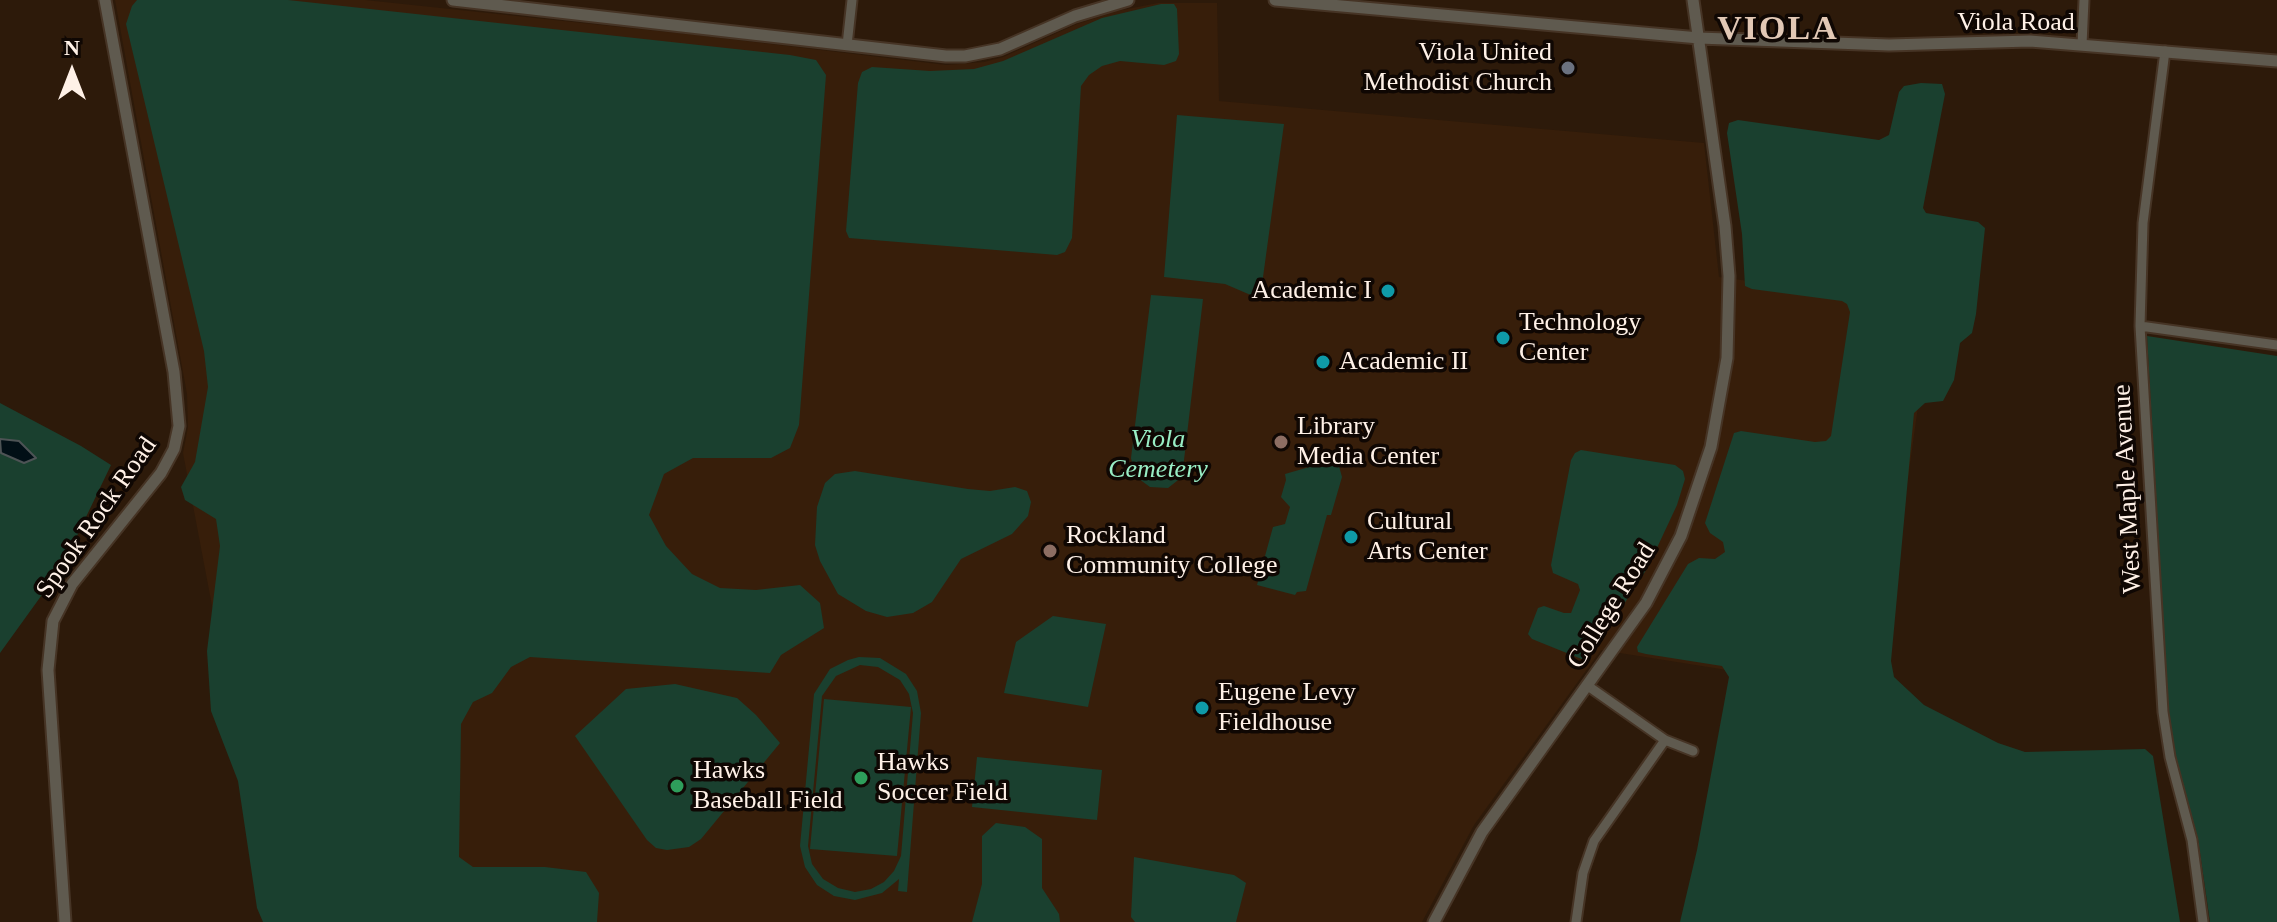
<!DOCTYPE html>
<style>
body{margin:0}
#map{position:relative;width:2277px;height:922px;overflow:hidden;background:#2d1a0a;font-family:"Times New Roman",serif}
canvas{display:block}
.north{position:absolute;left:32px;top:32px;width:80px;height:80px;-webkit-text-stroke:6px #0f0703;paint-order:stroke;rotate:0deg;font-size:22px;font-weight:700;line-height:32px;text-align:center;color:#fff1e7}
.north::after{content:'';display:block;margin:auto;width:28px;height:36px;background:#fff1e7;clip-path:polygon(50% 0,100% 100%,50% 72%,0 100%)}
</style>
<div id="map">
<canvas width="2277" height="922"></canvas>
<div class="north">N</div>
</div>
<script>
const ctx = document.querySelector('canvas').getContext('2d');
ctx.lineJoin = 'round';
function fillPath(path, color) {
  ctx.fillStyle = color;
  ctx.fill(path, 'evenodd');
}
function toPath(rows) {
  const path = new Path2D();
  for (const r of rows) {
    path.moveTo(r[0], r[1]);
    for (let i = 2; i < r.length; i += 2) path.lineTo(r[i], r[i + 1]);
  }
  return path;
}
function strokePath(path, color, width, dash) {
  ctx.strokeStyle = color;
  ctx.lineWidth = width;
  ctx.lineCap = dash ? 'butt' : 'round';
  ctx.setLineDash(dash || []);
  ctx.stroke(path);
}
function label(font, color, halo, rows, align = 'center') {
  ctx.font = font + ' "Times New Roman",serif';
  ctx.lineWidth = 7;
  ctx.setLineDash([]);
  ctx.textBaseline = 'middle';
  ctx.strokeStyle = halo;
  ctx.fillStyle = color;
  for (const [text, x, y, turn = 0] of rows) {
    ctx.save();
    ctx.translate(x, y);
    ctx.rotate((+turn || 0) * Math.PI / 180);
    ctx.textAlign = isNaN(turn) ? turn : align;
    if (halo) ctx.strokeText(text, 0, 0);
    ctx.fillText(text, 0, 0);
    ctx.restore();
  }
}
fillPath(toPath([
 [115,0,365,0,696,35,946,65,984,62,1003,57,1077,24,1117,11,1158,3,1217,3,1219,101,1704,143,1719,277,1932,306,1878,694,1601,650,1474,825,1422,922,272,922,183,453,188,427,187,394]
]), '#371e0a');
fillPath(toPath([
 [137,0,288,0,790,55,816,60,826,75,799,425,790,448,771,458,693,458,664,474,649,515,666,546,692,574,720,588,756,590,800,585,820,603,824,628,781,655,770,673,530,657,511,667,492,693,473,702,461,724,459,857,473,867,545,867,586,872,599,893,597,922,263,922,257,908,238,781,211,711,207,651,220,546,216,519,185,500,181,487,195,462,208,387,204,351,126,24,132,6],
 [1161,4,1174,4,1177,9,1179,54,1176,61,1164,65,1120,61,1102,66,1089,75,1081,86,1072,238,1065,252,1057,255,849,238,846,231,858,83,862,72,872,67,930,71,974,69,1003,61,1102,18],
 [1921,83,1942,84,1945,94,1923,208,1926,213,1978,222,1985,228,1976,314,1972,333,1960,343,1954,380,1943,401,1925,403,1914,413,1891,661,1894,677,1924,705,1998,743,2025,752,2145,749,2153,756,2180,922,1680,922,1697,850,1729,677,1722,666,1646,654,1638,652,1637,647,1688,564,1699,558,1715,559,1725,552,1723,542,1710,533,1705,523,1734,433,1741,431,1815,442,1826,441,1831,436,1850,312,1847,304,1842,301,1752,289,1745,286,1742,234,1727,133,1729,123,1738,120,1879,140,1889,135,1899,92,1904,86],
 [1177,115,1284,124,1260,299,1225,284,1164,277],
 [1151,295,1203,299,1182,477,1168,488,1150,487,1135,476,1131,458],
 [2147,336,2277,356,2277,922,2210,922,2198,839,2163,712,2158,531],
 [0,403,81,446,111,465,62,567,0,653],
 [1581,450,1675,465,1683,471,1685,479,1677,505,1648,567,1589,658,1584,660,1532,639,1528,634,1538,608,1544,606,1564,613,1571,613,1580,590,1578,584,1553,573,1551,565,1571,460,1575,453],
 [1337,459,1342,477,1331,515,1327,515,1306,591,1297,592,1295,595,1257,585,1273,527,1285,524,1290,507,1281,497,1286,480,1285,474],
 [855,471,968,489,990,491,1015,487,1027,491,1031,502,1028,516,1012,534,961,559,932,602,913,613,887,617,866,611,838,594,820,561,815,545,817,507,825,483,835,474],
 [1053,616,1106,624,1088,707,1004,693,1016,642],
 [859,657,880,658,906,674,917,691,921,713,907,892,898,891,899,879,882,893,855,900,834,896,817,885,805,867,800,846,814,694,830,669,848,660],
 [860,665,878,667,900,680,909,694,913,713,901,856,894,871,884,882,871,889,855,892,838,888,823,879,812,864,808,846,822,696,836,676],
 [675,684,737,698,756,715,780,743,701,839,689,847,667,850,656,848,647,840,575,736,626,689],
 [824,699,911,707,897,856,810,849],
 [977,757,1102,770,1097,820,972,807],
 [996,823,1025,827,1042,839,1042,888,1059,914,1060,922,972,922,982,884,982,836],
 [1134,857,1234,875,1246,883,1236,922,1135,922,1131,917]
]), '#1a402f');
const water = toPath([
 [0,439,19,441,36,458,24,463,1,453,0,439]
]);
fillPath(water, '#010f16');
strokePath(water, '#4d5355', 2);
const minor = toPath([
 [847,45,852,0],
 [2082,45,2084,0],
 [2165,51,2143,223,2140,326,2163,712,2170,757,2192,840,2203,922],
 [2140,326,2277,345],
 [1588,686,1665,740,1693,751],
 [1576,922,1583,873,1594,841,1665,740]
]);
const tertiary = toPath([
 [453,0,946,56,965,56,1000,49,1075,16,1128,0],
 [1275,0,1699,38,1889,45,2030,41,2277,61],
 [65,922,48,670,53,621,72,584,161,473,174,449,179,426,174,372,105,0],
 [1434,922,1482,832,1646,603,1681,536,1711,447,1727,358,1729,276,1725,226,1693,0]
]);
strokePath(minor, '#463425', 13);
strokePath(tertiary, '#463425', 15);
strokePath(minor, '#5f5a4f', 9);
strokePath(tertiary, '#5f5a4f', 11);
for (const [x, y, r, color] of [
 [1568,68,8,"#6b7280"],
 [1388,291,8,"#0f9aa8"],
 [1503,338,8,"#0f9aa8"],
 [1323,362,8,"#0f9aa8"],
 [1281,442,8,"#8d6e63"],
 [1351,537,8,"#0f9aa8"],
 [1050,551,8,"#8d6e63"],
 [1202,708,8,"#0f9aa8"],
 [861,778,8,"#2e9e5b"],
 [677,786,8,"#2e9e5b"]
]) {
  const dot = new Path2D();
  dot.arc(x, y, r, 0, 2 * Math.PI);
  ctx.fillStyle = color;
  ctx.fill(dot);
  strokePath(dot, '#0f0703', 3);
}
label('26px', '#fff1e7', '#0f0703', [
 ["Viola Road",2016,23],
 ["West Maple Avenue",2128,489,-93],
 ["Spook Rock Road",97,518,-55],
 ["College Road",1612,606,-58]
]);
label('26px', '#fff1e7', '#0f0703', [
 ["Viola United",1552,53,"right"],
 ["Methodist Church",1552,83,"right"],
 ["Academic I",1372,291,"right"],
 ["Technology",1519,323],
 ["Center",1519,353],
 ["Academic II",1339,362],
 ["Library",1297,427],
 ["Media Center",1297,457],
 ["Cultural",1367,522],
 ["Arts Center",1367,552],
 ["Rockland",1066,536],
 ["Community College",1066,566],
 ["Eugene Levy",1218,693],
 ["Fieldhouse",1218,723],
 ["Hawks",877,763],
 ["Soccer Field",877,793],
 ["Hawks",693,771],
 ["Baseball Field",693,801]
], 'left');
label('italic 26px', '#99eec5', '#0f0703', [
 ["Viola",1158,440],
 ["Cemetery",1158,470]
]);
ctx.letterSpacing = '2px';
label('bold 34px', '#e2c8b5', '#0f0703', [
 ["VIOLA",1778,30]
]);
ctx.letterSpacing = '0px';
</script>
